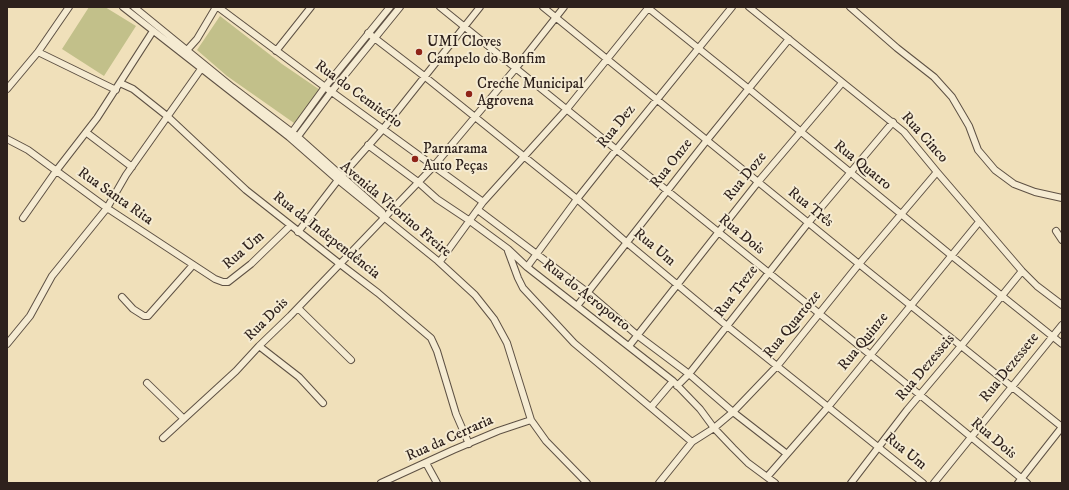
<!DOCTYPE html>
<meta charset="utf-8">
<style>
body{margin:0}
#map{position:relative;width:1069px;height:490px;overflow:hidden;background:#f0e0ba;font-family:"IM FELL DW Pica",serif}
canvas{display:block}
.frame{position:absolute;inset:0;border:8px solid #2e211c;pointer-events:none}
</style>
<div id="map">
<canvas width="1069" height="490"></canvas>
<div class="frame"></div>
</div>
<script>
const ctx = document.querySelector('canvas').getContext('2d');
ctx.lineJoin = 'round';
function fillPath(path, color) {
  ctx.fillStyle = color;
  ctx.fill(path, 'evenodd');
}
function toPath(rows) {
  const path = new Path2D();
  for (const r of rows) {
    path.moveTo(r[0], r[1]);
    for (let i = 2; i < r.length; i += 2) path.lineTo(r[i], r[i + 1]);
  }
  return path;
}
function strokePath(path, color, width, dash) {
  ctx.strokeStyle = color;
  ctx.lineWidth = width;
  ctx.lineCap = dash ? 'butt' : 'round';
  ctx.setLineDash(dash || []);
  ctx.stroke(path);
}
function label(font, color, halo, rows, align = 'center') {
  ctx.font = font + ' "IM FELL DW Pica",serif';
  ctx.lineWidth = 4;
  ctx.setLineDash([]);
  ctx.textBaseline = 'middle';
  ctx.strokeStyle = halo;
  ctx.fillStyle = color;
  for (const [text, x, y, turn = 0] of rows) {
    ctx.save();
    ctx.translate(x, y);
    ctx.rotate((+turn || 0) * Math.PI / 180);
    ctx.textAlign = isNaN(turn) ? turn : align;
    if (halo) ctx.strokeText(text, 0, 0);
    ctx.fillText(text, 0, 0);
    ctx.restore();
  }
}
fillPath(toPath([
 [89,7,105,7,136,26,104,76,62,49],
 [220,16,282,64,320,90,294,123,227,76,197,50]
]), '#c2c08a');
const minor = toPath([
 [123,7,289,137,338,180,438,261,475,295,494,319,507,343,531,420,546,441,587,483],
 [134,7,232,87,298,137,382,212],
 [218,7,325,87,483,202],
 [440,7,920,395,1027,483],
 [543,7,859,264,1062,427],
 [647,7,749,89,952,256,1062,344],
 [749,7,904,132,937,172,1022,271,1037,286,1062,305],
 [850,7,897,48,934,77,952,97,969,126,978,150,995,170,1014,184,1035,192,1062,198],
 [368,33,424,76,577,199,626,242,727,326,923,483],
 [188,49,197,39,216,7],
 [276,51,311,7],
 [38,52,116,90],
 [120,83,133,89,167,116,246,190,340,264,378,293,431,338,437,351,456,414,469,444],
 [7,89,38,52,69,7],
 [87,133,132,167],
 [290,135,325,87,390,7],
 [7,139,28,150,107,208,186,260,215,279,223,282,228,282,251,264,290,226],
 [296,139,331,92,400,7],
 [368,145,418,182,437,199,470,221,508,249,527,267,673,381,700,409,714,428,733,448,748,463,775,483],
 [478,210,587,292,637,335,689,374,733,412,787,454],
 [23,218,56,171,97,118,153,31],
 [1056,231,1062,240],
 [298,232,338,180,383,129,480,7],
 [508,251,518,278,523,288,574,343,692,442],
 [441,260,483,202,566,110,649,7],
 [527,267,577,199,616,150,732,7],
 [122,297,133,309,144,316,148,316,193,265],
 [577,306,707,140,789,39],
 [298,308,351,360],
 [7,344,30,316,52,276,107,208,126,175,201,69],
 [259,346,299,377,323,403],
 [629,346,758,182,842,83],
 [147,383,184,419],
 [677,386,689,374,727,326,808,223,893,122],
 [651,407,673,381],
 [163,438,236,371,259,346,290,316,433,167,516,68,564,7],
 [426,463,437,483],
 [767,477,828,407,979,222],
 [381,483,453,450,498,431,531,420],
 [659,483,692,442,714,428,733,412,778,365,859,264,937,172],
 [851,483,907,410,961,346,1022,271],
 [934,483,1062,325],
 [1018,483,1062,427]
]);
strokePath(minor, '#5e5144', 8);
strokePath(minor, '#f5ebd2', 6);
for (const [x, y, r, color] of [
 [419,52,4,"#8f2418"],
 [469,94,4,"#8f2418"],
 [415,159,4,"#8f2418"]
]) {
  const dot = new Path2D();
  dot.arc(x, y, r, 0, 2 * Math.PI);
  ctx.fillStyle = color;
  ctx.fill(dot);
  strokePath(dot, '#f5ebd2', 1.5);
}
label('15px', '#2e211c', '#f5ebd2', [
 ["UMI Cloves",427,43],
 ["Campelo do Bonfim",427,60],
 ["Creche Municipal",477,85],
 ["Agrovena",477,102],
 ["Parnarama",423,150],
 ["Auto Peças",423,167]
], 'left');
label('15px', '#2e211c', '#f5ebd2', [
 ["Rua do Cemitério",358,95,36],
 ["Rua Dez",617,127,-51],
 ["Rua Cinco",924,138,48],
 ["Rua Onze",672,164,-52],
 ["Rua Quatro",862,166,39],
 ["Rua Doze",746,177,-51],
 ["Rua Santa Rita",115,197,35],
 ["Rua Três",810,208,39],
 ["Avenida Vitorino Freire",395,210,40],
 ["Rua Dois",741,235,39],
 ["Rua da Independência",326,236,38],
 ["Rua Um",654,248,40],
 ["Rua Um",244,251,-41],
 ["Rua Treze",737,292,-53],
 ["Rua do Aeroporto",586,296,38],
 ["Rua Dois",267,320,-45],
 ["Rua Quartoze",793,325,-51],
 ["Rua Quinze",864,342,-51],
 ["Rua Dezesseis",926,368,-50],
 ["Rua Dezessete",1010,368,-51],
 ["Rua da Cerraria",450,439,-24],
 ["Rua Dois",993,439,40],
 ["Rua Um",905,452,39]
]);
</script>
